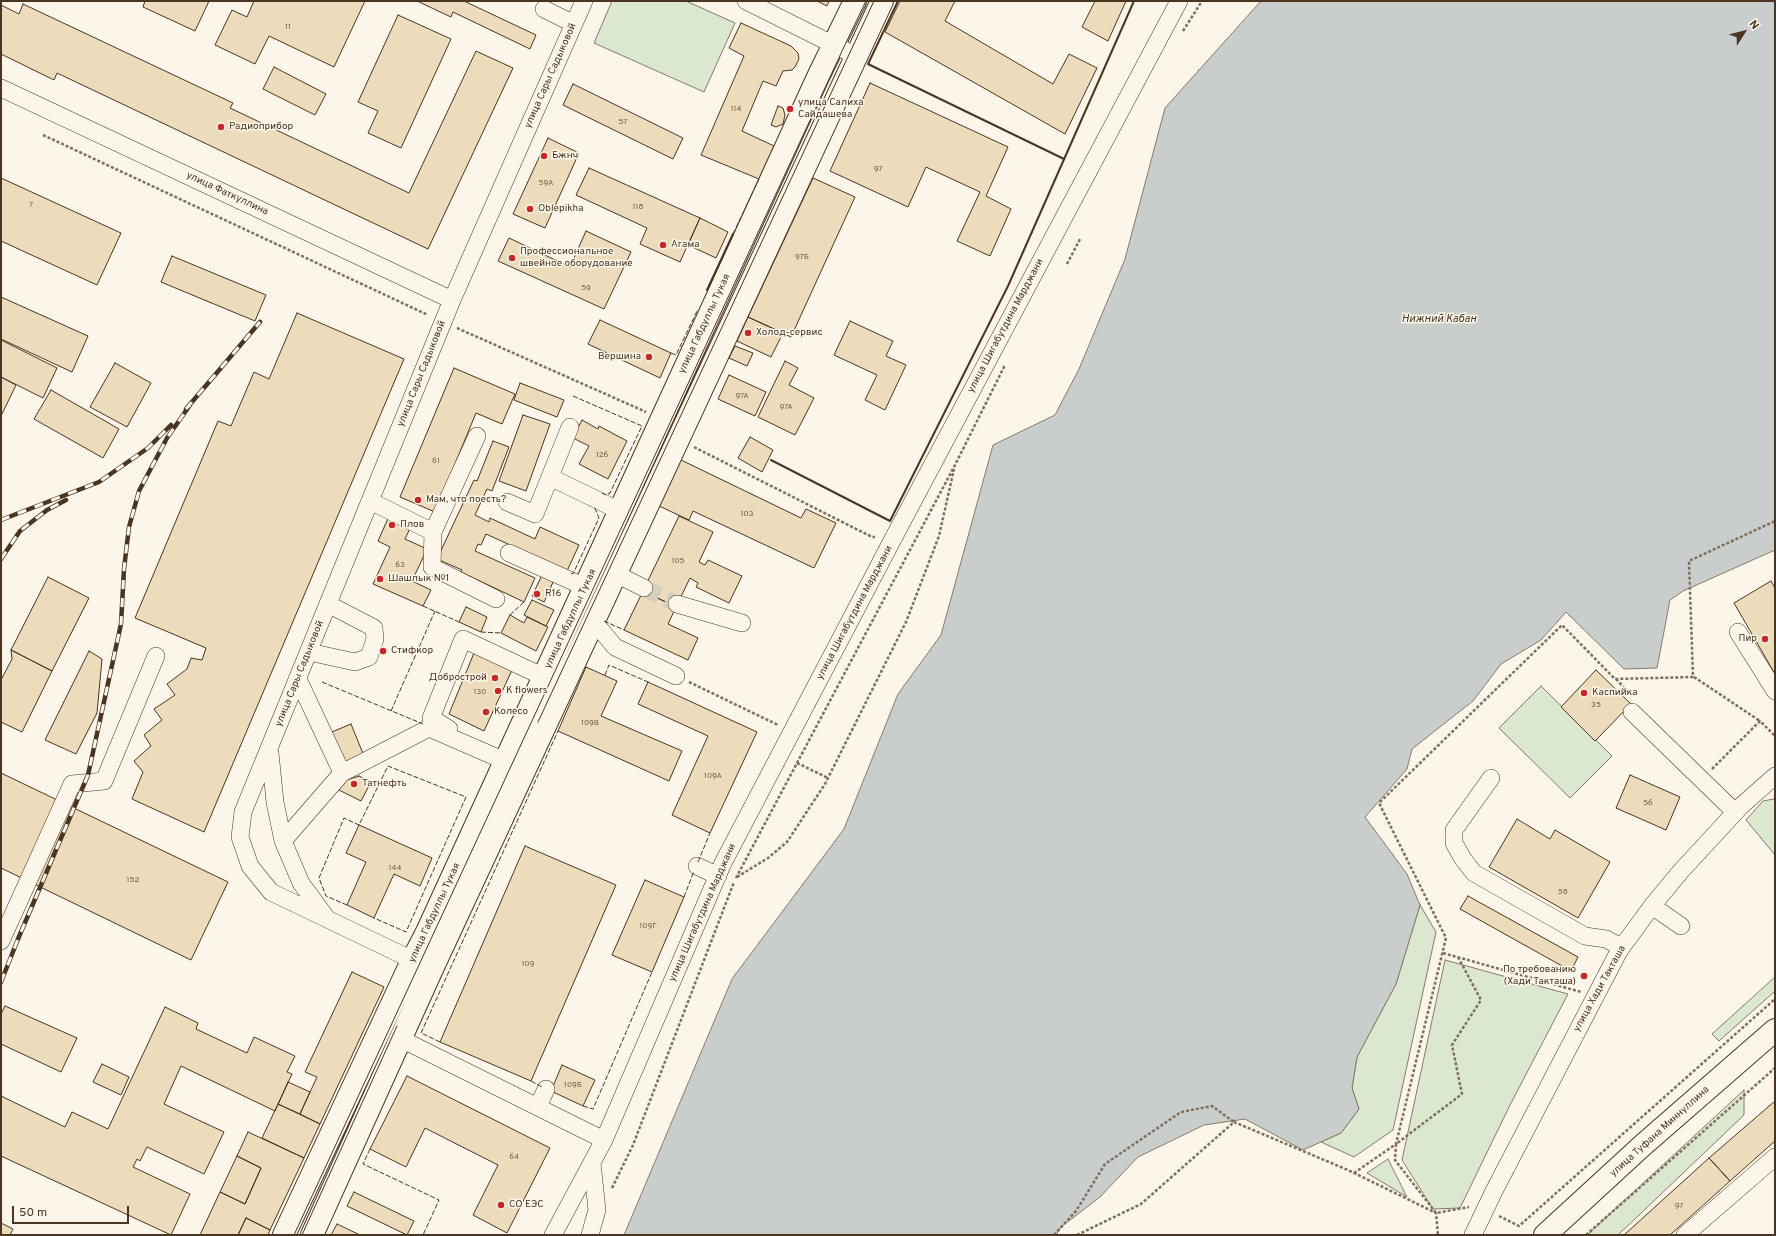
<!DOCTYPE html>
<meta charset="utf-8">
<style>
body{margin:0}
#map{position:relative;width:1776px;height:1236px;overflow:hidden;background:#fbf6e9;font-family:Overpass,sans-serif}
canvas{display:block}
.frame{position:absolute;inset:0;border:2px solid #4a3520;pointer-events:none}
.north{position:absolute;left:1724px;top:12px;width:40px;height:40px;-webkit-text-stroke:3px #fbf6e9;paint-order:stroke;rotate:54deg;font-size:11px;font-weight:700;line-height:16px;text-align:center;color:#4a3520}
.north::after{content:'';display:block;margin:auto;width:14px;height:18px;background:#4a3520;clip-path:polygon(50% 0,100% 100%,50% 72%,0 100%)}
.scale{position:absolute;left:12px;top:1206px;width:117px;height:18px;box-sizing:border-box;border:2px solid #4a3520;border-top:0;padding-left:5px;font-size:12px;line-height:14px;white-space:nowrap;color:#4a3520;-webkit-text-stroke:3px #fbf6e9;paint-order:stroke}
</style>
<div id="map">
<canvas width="1776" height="1236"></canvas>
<div class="frame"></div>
<div class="north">N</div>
<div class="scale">50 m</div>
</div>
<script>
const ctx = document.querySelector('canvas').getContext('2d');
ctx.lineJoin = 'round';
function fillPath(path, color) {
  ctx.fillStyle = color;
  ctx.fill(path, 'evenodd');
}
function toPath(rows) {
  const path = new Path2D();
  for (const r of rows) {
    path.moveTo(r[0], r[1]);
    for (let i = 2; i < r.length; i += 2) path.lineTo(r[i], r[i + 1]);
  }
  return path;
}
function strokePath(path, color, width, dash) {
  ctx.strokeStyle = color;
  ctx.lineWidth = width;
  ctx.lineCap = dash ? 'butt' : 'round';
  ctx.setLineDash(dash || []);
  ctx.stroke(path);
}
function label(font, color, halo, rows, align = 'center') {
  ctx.font = font + ' Overpass,sans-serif';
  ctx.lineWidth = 3;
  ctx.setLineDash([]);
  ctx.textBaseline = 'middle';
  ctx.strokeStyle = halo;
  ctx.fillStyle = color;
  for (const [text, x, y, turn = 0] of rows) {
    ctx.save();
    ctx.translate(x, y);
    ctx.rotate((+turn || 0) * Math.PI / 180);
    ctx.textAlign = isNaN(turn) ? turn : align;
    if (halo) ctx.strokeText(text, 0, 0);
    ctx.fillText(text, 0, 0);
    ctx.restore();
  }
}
const green = toPath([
 [612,1,686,1,735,23,704,92,594,43,612,1],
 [1541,686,1612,756,1570,798,1499,728,1541,686],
 [1774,799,1775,801,1775,855,1746,820,1763,801,1774,799],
 [1420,905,1436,932,1393,1130,1354,1157,1321,1142,1341,1133,1359,1109,1352,1088,1357,1057,1396,984,1420,905],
 [1445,960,1568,994,1510,1105,1460,1208,1433,1209,1402,1160,1445,960],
 [1775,977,1775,991,1719,1041,1712,1034,1775,977],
 [1744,1090,1744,1115,1618,1235,1587,1235,1744,1090],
 [1388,1159,1407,1197,1367,1173,1388,1159]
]);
fillPath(green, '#dce7d0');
strokePath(green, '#887966', 1);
const water = toPath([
 [1261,1,1775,1,1775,550,1683,591,1670,600,1657,668,1624,669,1566,612,1541,640,1501,664,1473,701,1412,749,1407,769,1365,817,1407,874,1420,905,1396,984,1357,1057,1352,1088,1359,1109,1341,1133,1303,1150,1245,1119,1204,1125,1138,1157,1100,1197,1061,1227,1056,1235,624,1235,732,979,844,829,898,694,941,635,993,445,1055,415,1079,369,1125,259,1165,108,1261,1]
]);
fillPath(water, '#c9cecd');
strokePath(water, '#887966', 1);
const building = toPath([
 [145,1,209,1,195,31,143,7,145,1],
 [254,1,365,1,334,67,269,36,255,64,215,45,232,10,247,17,254,1],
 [417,1,464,1,536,35,530,49,453,12,451,17,417,1],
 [817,1,829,1,827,6,817,1],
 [900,1,955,1,945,21,1053,84,1069,54,1097,68,1065,134,885,32,900,1],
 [1095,1,1126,1,1108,41,1082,27,1095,1],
 [23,4,233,103,230,108,409,193,476,51,513,68,428,249,57,73,54,80,1,54,1,5,19,14,23,4],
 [398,15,451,39,401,148,368,133,378,111,358,102,398,15],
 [741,23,791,46,798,53,799,59,795,67,792,70,783,71,776,86,763,81,742,131,774,146,759,179,701,155,744,56,729,48,741,23],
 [274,67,326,94,315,115,263,89,274,67],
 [870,83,1008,147,986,196,1011,209,990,256,957,241,980,192,926,167,908,207,830,171,870,83],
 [573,84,683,138,673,159,563,105,573,84],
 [778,106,783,108,785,115,783,124,776,127,771,125,778,106],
 [548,138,579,153,545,228,513,214,548,138],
 [589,168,700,218,680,262,640,244,647,228,576,195,589,168],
 [1,178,121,233,97,285,1,241,1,178],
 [813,178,855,197,791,337,748,317,813,178],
 [700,218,728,232,716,258,688,245,700,218],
 [586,231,631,252,604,309,498,261,509,238,570,267,586,231],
 [172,256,266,295,255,321,161,282,172,256],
 [1,297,88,336,72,372,1,339,1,297],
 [297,313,404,359,204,832,132,799,143,772,134,761,151,746,144,735,162,720,154,709,175,695,167,684,187,669,191,658,202,660,206,648,135,618,218,421,231,426,254,372,269,379,297,313],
 [748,317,783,333,771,357,737,341,748,317],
 [600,320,671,353,660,378,588,344,600,320],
 [850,321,893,341,886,356,906,365,885,410,865,400,877,375,834,355,850,321],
 [1,340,57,368,43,398,1,377,1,340],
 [735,346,753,353,747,366,729,358,735,346],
 [785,361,798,368,789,385,814,398,795,435,758,417,785,361],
 [115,363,151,383,127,427,90,407,115,363],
 [454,368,515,394,502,424,476,413,435,512,400,497,454,368],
 [729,375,766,392,755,416,718,399,729,375],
 [1,377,16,385,1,416,1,377],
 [520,383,564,400,557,417,514,400,520,383],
 [51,390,119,429,103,458,34,419,51,390],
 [523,415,550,424,526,491,499,481,523,415],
 [582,420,598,429,599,426,627,441,608,479,579,464,589,446,573,438,582,420],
 [750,437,773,450,762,472,738,458,750,437],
 [493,441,509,447,492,491,487,489,475,515,489,522,490,518,535,539,540,527,579,545,567,571,486,534,481,545,478,544,475,551,535,578,524,602,461,572,462,570,437,559,474,480,477,481,493,441],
 [679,459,801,518,806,509,836,523,814,568,693,511,689,520,657,505,679,459],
 [390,514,412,524,405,539,427,549,412,581,431,590,423,606,373,584,390,547,378,541,390,514],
 [679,516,713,532,699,562,705,565,708,560,742,576,729,603,696,587,698,583,690,578,676,607,643,591,679,516],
 [542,575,554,580,544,602,532,596,542,575],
 [48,577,89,598,52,671,11,650,48,577],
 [1771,581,1775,588,1775,674,1734,603,1771,581],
 [643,591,676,607,668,624,698,638,688,660,624,630,643,591],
 [532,600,554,610,546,626,524,615,532,600],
 [466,607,487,617,481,632,459,622,466,607],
 [510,615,524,623,527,617,548,627,536,651,501,633,510,615],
 [11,650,52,671,22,732,1,722,1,680,12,659,11,650],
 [89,651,102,659,97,713,76,754,45,740,89,651],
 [474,653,512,670,484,731,449,714,474,653],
 [586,667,617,681,601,716,682,751,669,781,558,731,586,667],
 [1596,670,1631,704,1595,741,1561,707,1596,670],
 [648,682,757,732,710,833,672,815,708,736,638,704,648,682],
 [351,724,364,756,333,769,320,737,351,724],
 [1,773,228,882,191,960,1,868,1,773],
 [1630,775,1680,797,1666,830,1616,808,1630,775],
 [359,776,371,782,361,801,339,790,343,781,359,776],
 [1517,819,1550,839,1555,830,1610,862,1578,918,1489,867,1517,819],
 [359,825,432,858,420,886,394,874,374,918,347,905,366,862,346,853,359,825],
 [525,846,616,885,531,1081,440,1042,525,846],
 [645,880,684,897,652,972,612,955,645,880],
 [1468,896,1578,957,1571,971,1460,909,1468,896],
 [352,972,384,987,320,1124,300,1114,317,1077,305,1072,352,972],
 [5,1006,77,1038,61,1072,1,1044,1,1014,5,1006],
 [165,1007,198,1023,196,1029,247,1053,254,1037,295,1056,287,1072,292,1074,275,1111,181,1066,164,1104,224,1132,204,1174,147,1147,140,1161,137,1159,133,1167,190,1194,171,1235,1,1156,1,1096,65,1127,72,1112,108,1129,165,1007],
 [102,1064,129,1077,121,1095,93,1082,102,1064],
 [562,1065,595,1080,583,1106,551,1091,562,1065],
 [407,1076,550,1148,507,1233,473,1215,498,1165,425,1128,406,1167,370,1149,407,1076],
 [288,1082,310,1092,300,1114,278,1104,288,1082],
 [1775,1101,1775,1141,1730,1181,1709,1158,1775,1101],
 [278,1104,320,1124,304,1158,262,1138,278,1104],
 [248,1132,304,1158,270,1230,246,1218,238,1235,200,1235,220,1192,245,1204,261,1168,237,1156,248,1132],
 [237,1156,261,1168,245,1204,220,1192,237,1156],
 [1709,1158,1730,1181,1719,1191,1670,1235,1624,1235,1709,1158],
 [354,1192,414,1221,407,1235,347,1206,354,1192],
 [246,1218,270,1230,268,1235,238,1235,246,1218],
 [1,1223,13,1229,10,1235,1,1235,1,1223],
 [337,1224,360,1235,331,1235,337,1224]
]);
fillPath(building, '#ecdcbc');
strokePath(building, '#4a3520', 1);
strokePath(toPath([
 [644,588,677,604]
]), '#d8cfc1', 17, [17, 8]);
const minor = toPath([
 [746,1,856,56],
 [544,9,574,24],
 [1,88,452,300],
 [550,477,620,511],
 [370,501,433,532,432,567,496,599],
 [507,502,535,514,570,427],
 [433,532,477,436],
 [509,553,585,587],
 [616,574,644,588],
 [677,604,742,623],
 [592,625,600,629,615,647,676,676],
 [1738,632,1775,691],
 [309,652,355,662,369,657,375,639,374,628,328,604],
 [298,679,342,773],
 [1632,712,1735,812],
 [449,729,431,718,463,639,544,677],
 [270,753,275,802,283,841,301,883,325,916],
 [1491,778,1454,830,1454,843,1463,859,1474,873,1585,936,1606,939,1621,947],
 [283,841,342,773,429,728,505,761],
 [697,866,718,876],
 [1652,906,1681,926],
 [1,941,72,784,104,781,156,656],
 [423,965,271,892,250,866,240,837,243,812,452,300,584,1],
 [401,1039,604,1140],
 [538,1107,546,1089],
 [553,1235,604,1140,723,863,895,535,1179,1],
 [590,1235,597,1210,592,1163],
 [1473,1235,1494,1191,1619,951,1652,906,1681,871,1741,806,1775,776],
 [1685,1235,1775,1157]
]);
const major = toPath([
 [284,1235,412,961,427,932,818,77,855,1],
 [312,1235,432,969,882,1],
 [1545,1235,1643,1145,1775,1030]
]);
strokePath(minor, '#4a3520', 18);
strokePath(major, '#4a3520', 24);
strokePath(toPath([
 [1183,31,1202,1],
 [43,135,428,315],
 [1067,264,1080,239],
 [457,328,646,412],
 [694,447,872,537,875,537],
 [1694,677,1760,721],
 [1616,679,1633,697],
 [689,682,778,725],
 [797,763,828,778],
 [1712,769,1760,721,1775,736],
 [737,877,768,858,787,842,825,784,906,622,939,536,954,469],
 [736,878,955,465,1005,365],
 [1443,953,1581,992],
 [1458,957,1481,1000,1452,1045,1462,1094,1396,1144,1395,1160,1436,1213,1469,1207],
 [1354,1173,1396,1144,1446,938,1379,803,1562,625,1615,679,1693,677,1689,561,1775,521],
 [612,1188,633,1145,734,882],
 [1499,1216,1519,1226,1775,999],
 [1054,1235,1076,1211,1105,1164,1181,1112,1212,1106,1234,1122],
 [1077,1235,1141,1204,1234,1122,1348,1170,1436,1213,1438,1235],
 [1586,1235,1775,1068]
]), '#7f6f5c', 2.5, [3, 2]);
strokePath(minor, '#fbf6e9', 17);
strokePath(major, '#fbf6e9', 22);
strokePath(toPath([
 [538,722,874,1],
 [294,1235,843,49,866,1],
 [302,1235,397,1026]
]), '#4a3520', 1);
const rail = toPath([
 [186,409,260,322],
 [1,520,99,482,148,448,171,425],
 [1,559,20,531,47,510,66,500],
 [1,982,18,939,88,775,121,624,124,569,129,527,139,491,167,438,190,405]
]);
strokePath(rail, '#4a3520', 4.5);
strokePath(rail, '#fbf6e9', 3, [9]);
strokePath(toPath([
 [733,234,759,179],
 [671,353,676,355,698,309],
 [573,396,642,426,610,493,606,495,602,493],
 [571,573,573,574,599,518,594,506],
 [423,606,459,622],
 [510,615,524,602],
 [604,621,624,630],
 [481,632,501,633],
 [605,675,609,665,648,682],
 [322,682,423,724],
 [391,711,435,611],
 [698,862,710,833],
 [684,897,694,871],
 [347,905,326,896,319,878,344,818,359,825,388,766,466,797,406,932,374,918],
 [440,1042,421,1033,558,731],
 [531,1081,542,1087],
 [583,1106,593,1109,652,972],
 [370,1149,363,1164,439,1200,423,1235]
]), '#4a3520', 1, [5, 2]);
strokePath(toPath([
 [898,1,868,64,1064,159],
 [707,290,733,234],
 [771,460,890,521,1008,286,1134,1]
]), '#4a3520', 2);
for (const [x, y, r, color] of [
 [790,109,4,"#c62828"],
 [221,127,4,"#c62828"],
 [544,156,4,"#c62828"],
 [530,209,4,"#c62828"],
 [663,245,4,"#c62828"],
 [512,258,4,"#c62828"],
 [748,333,4,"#c62828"],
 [649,357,4,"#c62828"],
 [418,500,4,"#c62828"],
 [392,525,4,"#c62828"],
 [380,579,4,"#c62828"],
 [537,594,4,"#c62828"],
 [1765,639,4,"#c62828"],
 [383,651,4,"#c62828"],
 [495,678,4,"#c62828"],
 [498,691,4,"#c62828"],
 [1584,693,4,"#c62828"],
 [486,712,4,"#c62828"],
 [354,784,4,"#c62828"],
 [1584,976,4,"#c62828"],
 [501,1205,4,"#c62828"]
]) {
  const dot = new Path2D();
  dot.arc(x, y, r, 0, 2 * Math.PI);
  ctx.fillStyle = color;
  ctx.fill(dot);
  strokePath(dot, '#fbf6e9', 1.5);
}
label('8px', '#725f47', null, [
 ["11",288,27],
 ["114",736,109],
 ["57",623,122],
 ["97",878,169],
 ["59А",546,183],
 ["7",31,205],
 ["118",638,207],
 ["97Б",802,257],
 ["59",586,288],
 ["97А",742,396],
 ["97А",786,407],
 ["126",602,455],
 ["61",436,461],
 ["103",747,514],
 ["105",678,561],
 ["63",400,565],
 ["130",480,692],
 ["35",1596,705],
 ["109В",590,723],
 ["109А",713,776],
 ["56",1648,803],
 ["144",395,868],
 ["152",133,880],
 ["58",1563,892],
 ["109Г",648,926],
 ["109",528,964],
 ["109Б",573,1085],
 ["64",514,1157],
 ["97",1679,1206]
]);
label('10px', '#4a3520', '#fbf6e9', [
 ["улица Сары Садыковой",551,76,-66],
 ["улица Фаткуллина",227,194,25],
 ["улица Габдуллы Тукая",705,324,-65],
 ["улица Шигабутдина Марджани",1006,326,-62],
 ["улица Сары Садыковой",422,374,-68],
 ["улица Шигабутдина Марджани",855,613,-62],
 ["улица Габдуллы Тукая",571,619,-65],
 ["улица Сары Садыковой",300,674,-68],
 ["улица Габдуллы Тукая",435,913,-65],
 ["улица Шигабутдина Марджани",703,913,-66],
 ["улица Хади Такташа",1600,989,-61],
 ["улица Туфана Миннуллина",1660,1132,-42]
]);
label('10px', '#4a3520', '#fbf6e9', [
 ["улица Салиха",798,103],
 ["Сайдашева",798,115],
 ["Радиоприбор",229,127],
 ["Бжнч",552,156],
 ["Oblepikha",538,209],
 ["Агама",671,245],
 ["Профессиональное",520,252],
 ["швейное оборудование",520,264],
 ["Холод-сервис",756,333],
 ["Вершина",641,357,"right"],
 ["Мам, что поесть?",426,500],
 ["Плов",400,525],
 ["Шашлык №1",388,579],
 ["R16",545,594],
 ["Пир",1757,639,"right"],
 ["Стифкор",391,651],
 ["Добрострой",487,678,"right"],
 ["K flowers",506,691],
 ["Каспийка",1592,693],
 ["Колесо",494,712],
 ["Татнефть",362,784],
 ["По требованию",1576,970,"right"],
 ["(Хади Такташа)",1576,982,"right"],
 ["СО ЕЭС",509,1205]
], 'left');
label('italic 11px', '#4a3520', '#fbf6e9', [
 ["Нижний Кабан",1439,320]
]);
</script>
